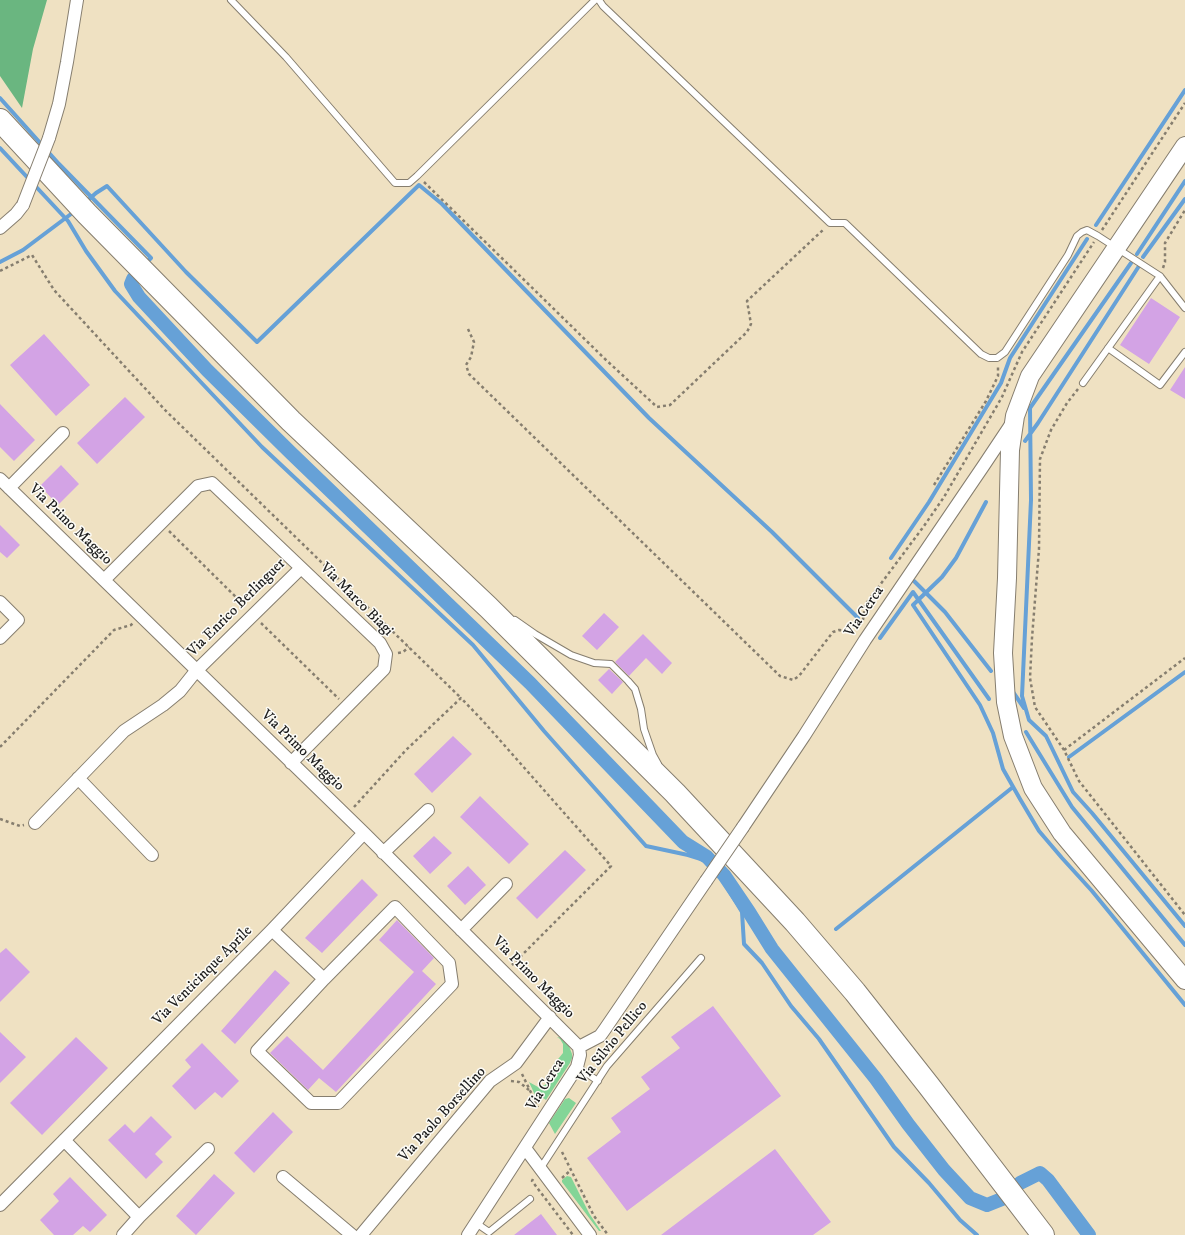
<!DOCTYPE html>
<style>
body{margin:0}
canvas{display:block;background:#efe1c2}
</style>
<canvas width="1185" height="1235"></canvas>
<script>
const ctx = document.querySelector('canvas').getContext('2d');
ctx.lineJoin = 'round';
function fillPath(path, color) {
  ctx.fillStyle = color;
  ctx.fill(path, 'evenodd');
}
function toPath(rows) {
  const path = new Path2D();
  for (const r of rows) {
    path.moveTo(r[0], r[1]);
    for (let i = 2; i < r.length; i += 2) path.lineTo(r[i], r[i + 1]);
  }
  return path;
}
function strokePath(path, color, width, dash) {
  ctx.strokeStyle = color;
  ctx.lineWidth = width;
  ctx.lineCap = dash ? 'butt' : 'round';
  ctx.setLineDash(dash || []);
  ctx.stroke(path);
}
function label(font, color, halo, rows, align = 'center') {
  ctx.font = font + ' "IM FELL DW Pica",serif';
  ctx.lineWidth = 3;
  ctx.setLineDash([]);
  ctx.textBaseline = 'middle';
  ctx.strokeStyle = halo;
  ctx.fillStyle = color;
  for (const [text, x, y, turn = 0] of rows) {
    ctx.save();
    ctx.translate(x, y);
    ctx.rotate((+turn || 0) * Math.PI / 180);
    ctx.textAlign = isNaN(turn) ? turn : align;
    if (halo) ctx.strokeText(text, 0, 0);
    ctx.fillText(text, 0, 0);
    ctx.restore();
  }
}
fillPath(toPath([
 [557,1037,562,1038,569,1046,572,1054,572,1058,570,1063,546,1100,543,1098,539,1104,529,1082,538,1087,545,1085,548,1081,554,1064,563,1053,563,1044,560,1039],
 [569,1098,576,1103,555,1134,549,1123,565,1099],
 [567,1176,571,1177,589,1213,601,1231,599,1231,562,1182,562,1180]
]), '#83d597');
fillPath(toPath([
 [0,0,47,0,33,49,22,108,0,76]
]), '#6ab680');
strokePath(toPath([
 [0,98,59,164,151,258,147,262],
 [0,148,68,221,86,251,115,291,262,447,473,645,544,731,646,846,688,855,704,860,723,881,742,912,744,944,762,963,791,1006,819,1039,894,1147,929,1183,960,1220,977,1235],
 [87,201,96,193,107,186,186,272,257,342,419,185,442,204,649,418,772,532,858,618],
 [1096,225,1185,90],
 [1137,254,1185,181],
 [1143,257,1185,199],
 [0,262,23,250,71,214],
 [1131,263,1030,408,1031,500,1022,696,1029,720,1046,736,1073,792,1092,813,1185,926],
 [1025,441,1038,423,1139,266],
 [986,502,956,558,942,577,913,605,980,705,993,733,1003,769,1020,799,1039,831,1062,858,1092,891,1185,1005],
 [891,558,929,502,1001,383,1010,358,1087,239],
 [914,581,945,612,991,671],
 [880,638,913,592,989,699],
 [1013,692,1024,708],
 [1026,732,1072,807,1185,945],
 [1069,757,1185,672],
 [836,929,1013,787]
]), '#66a1d7', 4);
strokePath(toPath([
 [133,279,131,284,139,297,207,370,291,453,530,683,683,842,707,857,724,875,749,912,772,949,876,1079,908,1124,944,1170,970,1198,987,1205,1002,1199],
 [1020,1183,1040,1173,1048,1180,1089,1235]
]), '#66a1d7', 14);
fillPath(toPath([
 [1151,298,1180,317,1149,364,1120,345],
 [44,334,90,385,56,416,10,365],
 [1185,367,1185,399,1170,390],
 [125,397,145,417,97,464,77,443],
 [0,404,35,440,14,461,0,447],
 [61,465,79,484,58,505,40,486],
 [0,525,20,545,7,558,0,552],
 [604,613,619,627,597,650,582,636],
 [643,634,672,663,662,674,646,658,629,676,615,662],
 [609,669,623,682,612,694,598,680],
 [453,736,472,754,432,793,414,774],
 [480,796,529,844,509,864,460,817],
 [434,836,452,853,430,874,413,856],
 [565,850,586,870,537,919,516,898],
 [468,866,486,885,465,905,447,886],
 [362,879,378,895,322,953,305,938],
 [397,920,434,958,422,971,436,984,336,1092,319,1078,308,1090,270,1053,287,1036,323,1070,414,972,379,940],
 [6,948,30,972,0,1002,0,953],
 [275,970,290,983,235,1044,221,1031],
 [713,1006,781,1096,627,1211,587,1158,621,1132,611,1118,650,1089,641,1077,680,1048,671,1037],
 [0,1032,26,1057,0,1083],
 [76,1037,108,1068,42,1135,10,1103],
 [202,1043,239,1081,222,1098,215,1092,195,1110,172,1086,191,1067,185,1060],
 [273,1112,293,1132,254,1173,234,1153],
 [151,1116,172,1137,155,1154,163,1162,146,1179,108,1140,125,1124,134,1133],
 [775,1149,831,1222,813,1235,661,1235],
 [214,1174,235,1193,196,1235,176,1216],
 [70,1177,107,1215,90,1232,83,1226,73,1235,54,1235,40,1220,59,1201,53,1194],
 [541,1214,557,1235,514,1235]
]), '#d3a3e5');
const lane = toPath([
 [231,0,286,57,395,183,409,183,417,176,595,0],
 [599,0,603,6,830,223,845,223,981,354,989,358,997,358,1005,352,1068,255,1077,236,1082,232,1087,230,1098,236,1160,276,1185,308],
 [1108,348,1160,385,1185,352],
 [1083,383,1160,276],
 [515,620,535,634,571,655,594,663,611,664,628,681,635,689,641,709,644,729,653,755,658,764],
 [577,1067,598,1081],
 [540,1169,607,1066,701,958],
 [476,1223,489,1232,530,1199]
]);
const street = toPath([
 [49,138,59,104,67,62,77,0],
 [0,228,16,214,23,205],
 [0,479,364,833,579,1047,580,1055,577,1067,468,1235],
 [9,488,63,433],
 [104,580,198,486,212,483,380,643,386,654,384,669,291,763],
 [0,602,18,620,0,638],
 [78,778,152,855],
 [35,823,124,731,163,705,180,691,196,671,301,568],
 [743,827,804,736,865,640,984,465,1012,423],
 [383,853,428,810],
 [272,930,324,979,395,907,449,963,452,984,338,1103,311,1103,257,1051,324,979],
 [461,930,506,884],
 [579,1047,600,1036,605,1029,706,881],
 [64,1140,139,1217],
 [525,1148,590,1235],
 [283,1177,352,1235],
 [0,1205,272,930,364,833],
 [123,1235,139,1217,208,1149],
 [361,1235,490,1081,516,1063,550,1017]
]);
const secondary = toPath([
 [1185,146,1030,376,1015,416,1010,450,1007,578,1003,653,1006,702,1013,736,1033,788,1062,833,1185,980]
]);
const highway = toPath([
 [0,120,87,214,291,421,488,607,675,793,795,922,855,992,929,1086,1043,1235]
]);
strokePath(lane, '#867e6f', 8);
strokePath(street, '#867e6f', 14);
strokePath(secondary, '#867e6f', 20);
strokePath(highway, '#867e6f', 24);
strokePath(toPath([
 [424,182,605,359,657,407,670,405,747,332,751,324,747,301,824,229],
 [1102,230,1185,103],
 [1163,268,1165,262,1165,243,1185,210],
 [0,271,32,255,54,290,166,411,461,698],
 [468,329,474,342,471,357,466,365,469,374,780,676,793,680,799,676,833,632,839,630,846,631,855,634],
 [1078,389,1067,403,1051,430,1040,459,1039,549,1032,638,1030,678,1035,707,1064,750,1079,781,1185,915],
 [934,485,986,401,998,376,998,367],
 [169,531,245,606],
 [863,620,865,605,924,526,944,497,1002,397,1022,352,1094,242],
 [261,623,339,699],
 [398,653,403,652,409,647],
 [0,747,114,630,131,625,133,623],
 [1064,750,1185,658],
 [354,807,406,750,461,698,483,721,611,866,512,965],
 [0,819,20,826,24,825],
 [522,1074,538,1107],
 [511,1081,519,1082,529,1090],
 [562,1152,594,1216,608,1235],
 [562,1178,571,1170],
 [533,1179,532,1181,573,1235]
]), '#867e6f', 2.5, [3, 3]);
strokePath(lane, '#fff', 6);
strokePath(street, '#fff', 12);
strokePath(secondary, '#fff', 18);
strokePath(highway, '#fff', 22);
const streetBridge = toPath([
 [23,205,49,138],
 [706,881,743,827]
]);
strokePath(streetBridge, '#867e6f', 14, []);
strokePath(streetBridge, '#fff', 12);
label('15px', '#1c1c1c', '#fdfcf7', [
 ["Via Primo Maggio",70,525,44],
 ["Via Marco Biagi",356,600,45],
 ["Via Enrico Berlinguer",237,608,-45],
 ["Via Cerca",865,612,-56],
 ["Via Primo Maggio",302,751,44],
 ["Via Venticinque Aprile",203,976,-45],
 ["Via Primo Maggio",533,978,45],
 ["Via Silvio Pellico",613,1043,-51],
 ["Via Cerca",546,1085,-58],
 ["Via Paolo Borsellino",443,1115,-48]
]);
</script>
